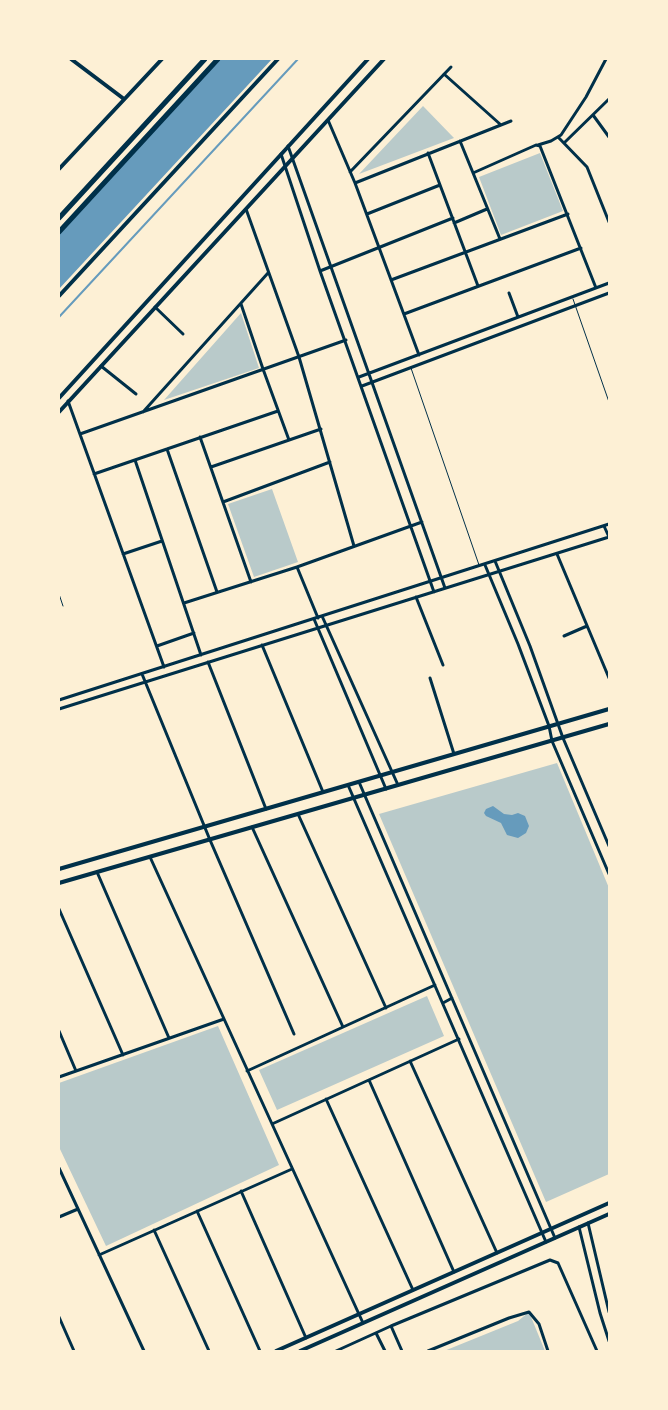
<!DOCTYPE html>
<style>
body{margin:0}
#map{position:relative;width:668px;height:1410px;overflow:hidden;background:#fdf0d5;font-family:Helvetica,sans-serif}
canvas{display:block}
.frame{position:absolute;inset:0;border:60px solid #fdf0d5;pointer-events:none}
</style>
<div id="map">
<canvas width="668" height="1410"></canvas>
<div class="frame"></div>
</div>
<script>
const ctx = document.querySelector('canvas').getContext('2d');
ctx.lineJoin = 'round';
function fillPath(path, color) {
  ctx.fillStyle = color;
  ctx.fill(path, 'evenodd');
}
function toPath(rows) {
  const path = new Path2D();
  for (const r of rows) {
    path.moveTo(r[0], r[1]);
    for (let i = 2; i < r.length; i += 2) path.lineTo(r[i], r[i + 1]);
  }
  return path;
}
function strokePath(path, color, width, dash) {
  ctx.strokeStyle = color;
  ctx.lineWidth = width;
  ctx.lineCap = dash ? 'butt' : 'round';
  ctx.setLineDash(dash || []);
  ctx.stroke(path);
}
fillPath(toPath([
 [423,106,454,138,359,174],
 [540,153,563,211,501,235,479,177],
 [241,313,259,368,164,400],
 [272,489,298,562,254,577,228,504],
 [557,763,609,888,609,1174,546,1202,379,814],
 [427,996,444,1036,277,1110,259,1070],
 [218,1026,279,1165,106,1246,59,1147,59,1083],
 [529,1312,545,1351,444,1351,518,1321]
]), '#b9caca');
fillPath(toPath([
 [220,59,272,59,59,289,59,233],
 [493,806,504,814,512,815,518,813,525,816,529,826,526,833,518,838,507,835,501,823,486,816,484,813,486,809]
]), '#669bbc');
strokePath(toPath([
 [59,317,298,59]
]), '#669bbc', 2);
strokePath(toPath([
 [573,299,609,402],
 [411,368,479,565],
 [59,594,63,606]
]), '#003049', 1);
strokePath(toPath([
 [444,74,501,125],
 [593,115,609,137],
 [328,120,355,183,419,355],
 [558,137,587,167,609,222],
 [460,141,500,239],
 [564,143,609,99],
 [538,145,551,141,561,135,586,97,606,59],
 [288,146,445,588],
 [428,153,478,286],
 [281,154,320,271,434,592],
 [350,172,451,67],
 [473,173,536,145,540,146,596,288],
 [355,183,511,121],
 [246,209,299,357,354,546],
 [367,214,440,185],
 [454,223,487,209],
 [320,271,453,218],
 [391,280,568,214],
 [509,293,518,317],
 [241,304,263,369,289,440],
 [155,307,183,334],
 [404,314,581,248],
 [101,366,136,394],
 [359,377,609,283],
 [362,386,609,293],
 [68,401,164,667],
 [143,412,268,273],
 [80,434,346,340],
 [200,437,251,582],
 [167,449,217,592],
 [135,460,201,655],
 [211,467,321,429],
 [94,474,278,411],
 [223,502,330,462],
 [604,526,609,537],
 [123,554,162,541],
 [557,554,609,678],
 [495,561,530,646,563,738,609,846],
 [485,565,518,644,549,726,552,741,609,874],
 [297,567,318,618],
 [416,597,443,665],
 [184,603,297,567,422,522],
 [322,616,398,785],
 [314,619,386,789],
 [564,636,587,626],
 [262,645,323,792],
 [157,646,194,633],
 [208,662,266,809],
 [142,674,210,840,294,1034],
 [430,678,454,754],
 [59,700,609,524],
 [59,709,609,537],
 [359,782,555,1238],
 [348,785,546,1242],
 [298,814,386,1008],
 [252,827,343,1027],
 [150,857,363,1323],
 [97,872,169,1038],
 [59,909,123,1055],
 [443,1003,452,998],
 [59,1031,76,1071],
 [410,1061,497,1253],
 [247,1071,435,985],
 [59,1077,224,1019],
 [369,1080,454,1272],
 [326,1099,413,1290],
 [272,1124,459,1039],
 [59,1168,144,1351],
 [241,1191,306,1338],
 [197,1211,260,1351],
 [59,1217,78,1209],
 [588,1223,609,1312],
 [579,1227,600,1313,609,1341],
 [154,1230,209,1351],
 [99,1255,292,1169],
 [59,1317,74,1351],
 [391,1326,402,1351],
 [376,1333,385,1351],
 [336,1351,391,1326,550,1260,558,1263,597,1351],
 [428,1351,509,1318,529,1312,539,1324,548,1351]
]), '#003049', 3);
strokePath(toPath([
 [71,59,124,99],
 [59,169,162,59],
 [59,296,278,59],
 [59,398,368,59],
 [59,412,384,59],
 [59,869,609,709],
 [59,883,609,724],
 [276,1351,609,1203],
 [300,1351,609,1214]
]), '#003049', 4);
strokePath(toPath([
 [59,218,205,59],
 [59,232,218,59]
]), '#003049', 5);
</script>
